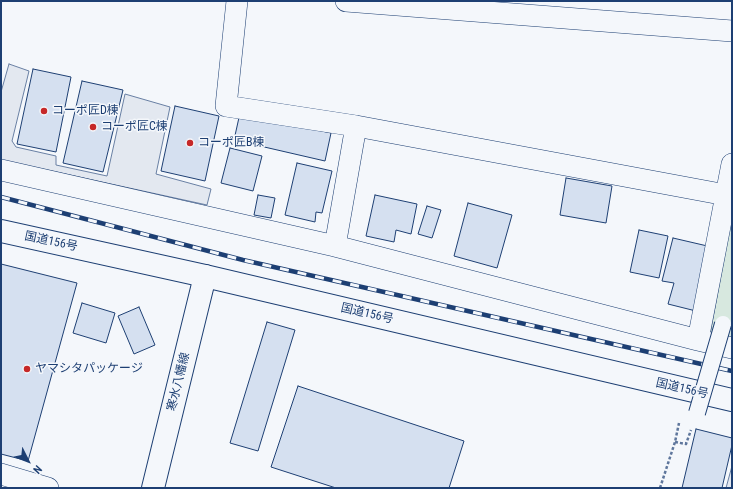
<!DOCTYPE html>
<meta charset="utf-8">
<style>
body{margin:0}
#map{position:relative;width:733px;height:489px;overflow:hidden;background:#f4f7fb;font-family:"Roboto Condensed",sans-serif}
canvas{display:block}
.frame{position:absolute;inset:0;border:2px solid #1d3f73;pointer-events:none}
.north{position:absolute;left:8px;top:441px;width:40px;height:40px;-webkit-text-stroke:3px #f4f7fb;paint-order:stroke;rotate:132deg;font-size:11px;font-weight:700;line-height:16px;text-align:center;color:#1d3f73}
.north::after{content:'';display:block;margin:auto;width:14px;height:18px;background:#1d3f73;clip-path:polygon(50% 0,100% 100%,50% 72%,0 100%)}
</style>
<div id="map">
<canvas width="733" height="489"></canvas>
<div class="frame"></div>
<div class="north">N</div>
</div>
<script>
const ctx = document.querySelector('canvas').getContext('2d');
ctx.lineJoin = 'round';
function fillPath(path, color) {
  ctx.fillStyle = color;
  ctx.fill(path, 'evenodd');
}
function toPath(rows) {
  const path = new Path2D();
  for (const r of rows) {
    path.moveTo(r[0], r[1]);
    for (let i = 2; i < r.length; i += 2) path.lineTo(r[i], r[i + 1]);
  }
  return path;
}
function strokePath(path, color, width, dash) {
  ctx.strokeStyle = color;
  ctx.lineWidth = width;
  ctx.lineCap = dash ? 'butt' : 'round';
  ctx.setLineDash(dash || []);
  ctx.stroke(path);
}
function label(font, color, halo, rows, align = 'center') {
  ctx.font = font + ' "Roboto Condensed","Noto Sans JP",sans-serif';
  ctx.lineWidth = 3;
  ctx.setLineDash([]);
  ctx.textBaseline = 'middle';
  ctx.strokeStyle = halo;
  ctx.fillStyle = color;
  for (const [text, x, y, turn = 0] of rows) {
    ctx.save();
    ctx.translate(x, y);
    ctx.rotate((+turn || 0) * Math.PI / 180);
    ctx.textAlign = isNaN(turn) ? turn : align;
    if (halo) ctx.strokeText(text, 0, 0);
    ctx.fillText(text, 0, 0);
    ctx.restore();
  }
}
const green = toPath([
 [732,215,732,338,710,334,732,215]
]);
fillPath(green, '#d7e8df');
strokePath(green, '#687fa3', 1);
const parking = toPath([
 [9,64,29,71,12,141,16,147,56,156,56,165,107,176,125,94,170,107,156,174,211,189,207,205,1,160,1,92,9,64],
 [732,466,732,488,726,488,732,466]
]);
fillPath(parking, '#e3e8f0');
strokePath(parking, '#687fa3', 1);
const building = toPath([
 [33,69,71,77,56,152,17,144,33,69],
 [82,81,123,90,103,172,63,163,82,81],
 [175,106,219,116,205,181,161,171,175,106],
 [240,113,331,133,325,161,234,140,240,113],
 [230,148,262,156,253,191,221,183,230,148],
 [297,163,332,171,322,213,316,212,315,222,285,215,297,163],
 [566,178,612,186,606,223,560,215,566,178],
 [258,195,275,198,271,218,254,215,258,195],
 [375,195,417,204,411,234,396,230,394,242,366,236,375,195],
 [468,203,512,215,497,268,454,256,468,203],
 [427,206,441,210,432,238,418,234,427,206],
 [639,230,668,236,659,278,630,272,639,230],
 [673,238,716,248,700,312,668,304,674,283,662,281,673,238],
 [1,264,77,283,28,461,1,454,1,264],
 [82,303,115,313,106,343,73,333,82,303],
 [139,307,155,345,134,354,118,316,139,307],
 [267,322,295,330,258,451,230,443,267,322],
 [298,386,464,441,449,488,336,488,271,467,298,386],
 [696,429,732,438,732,445,722,488,682,488,696,429]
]);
fillPath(building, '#d5e0f0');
strokePath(building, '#1d3f73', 1);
const minor = toPath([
 [237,1,226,106,356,126,726,195],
 [346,1,732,31],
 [1,170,335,246,698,340,732,348],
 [335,246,356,126],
 [698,340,732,164],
 [1,474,48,488]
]);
const secondary = toPath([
 [153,488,205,276]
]);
const trunk = toPath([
 [1,231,205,276,732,400]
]);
strokePath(minor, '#1d3f73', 22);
strokePath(secondary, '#1d3f73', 24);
strokePath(trunk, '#1d3f73', 24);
strokePath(toPath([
 [675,442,686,444,691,430],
 [660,488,675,442,679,423]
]), '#5e769c', 2.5, [3, 2]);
strokePath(minor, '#f4f7fb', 21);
strokePath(secondary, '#f4f7fb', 22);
strokePath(trunk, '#f4f7fb', 22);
const rail = toPath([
 [1,197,243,260,732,371]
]);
strokePath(rail, '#1d3f73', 4.5);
strokePath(rail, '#f4f7fb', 3, [9]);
const pedestrianBridge = toPath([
 [697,413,723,324]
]);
strokePath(pedestrianBridge, '#1d3f73', 18, []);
strokePath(pedestrianBridge, '#f4f7fb', 16);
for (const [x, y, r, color] of [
 [44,111,4,"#c62828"],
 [93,127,4,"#c62828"],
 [190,143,4,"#c62828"],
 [27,369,4,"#c62828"]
]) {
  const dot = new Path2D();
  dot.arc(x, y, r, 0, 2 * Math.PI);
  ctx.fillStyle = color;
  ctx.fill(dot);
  strokePath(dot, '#f4f7fb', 1.5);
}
label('12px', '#1d3f73', '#f4f7fb', [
 ["コーポ匠D棟",52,111],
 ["コーポ匠C棟",101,127],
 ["コーポ匠B棟",198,143],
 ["ヤマシタパッケージ",35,369]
], 'left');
label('12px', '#1d3f73', '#f4f7fb', [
 ["国道156号",51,242,12],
 ["国道156号",367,314,13],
 ["寒水八幡線",179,382,-76],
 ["国道156号",682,389,13]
]);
</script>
